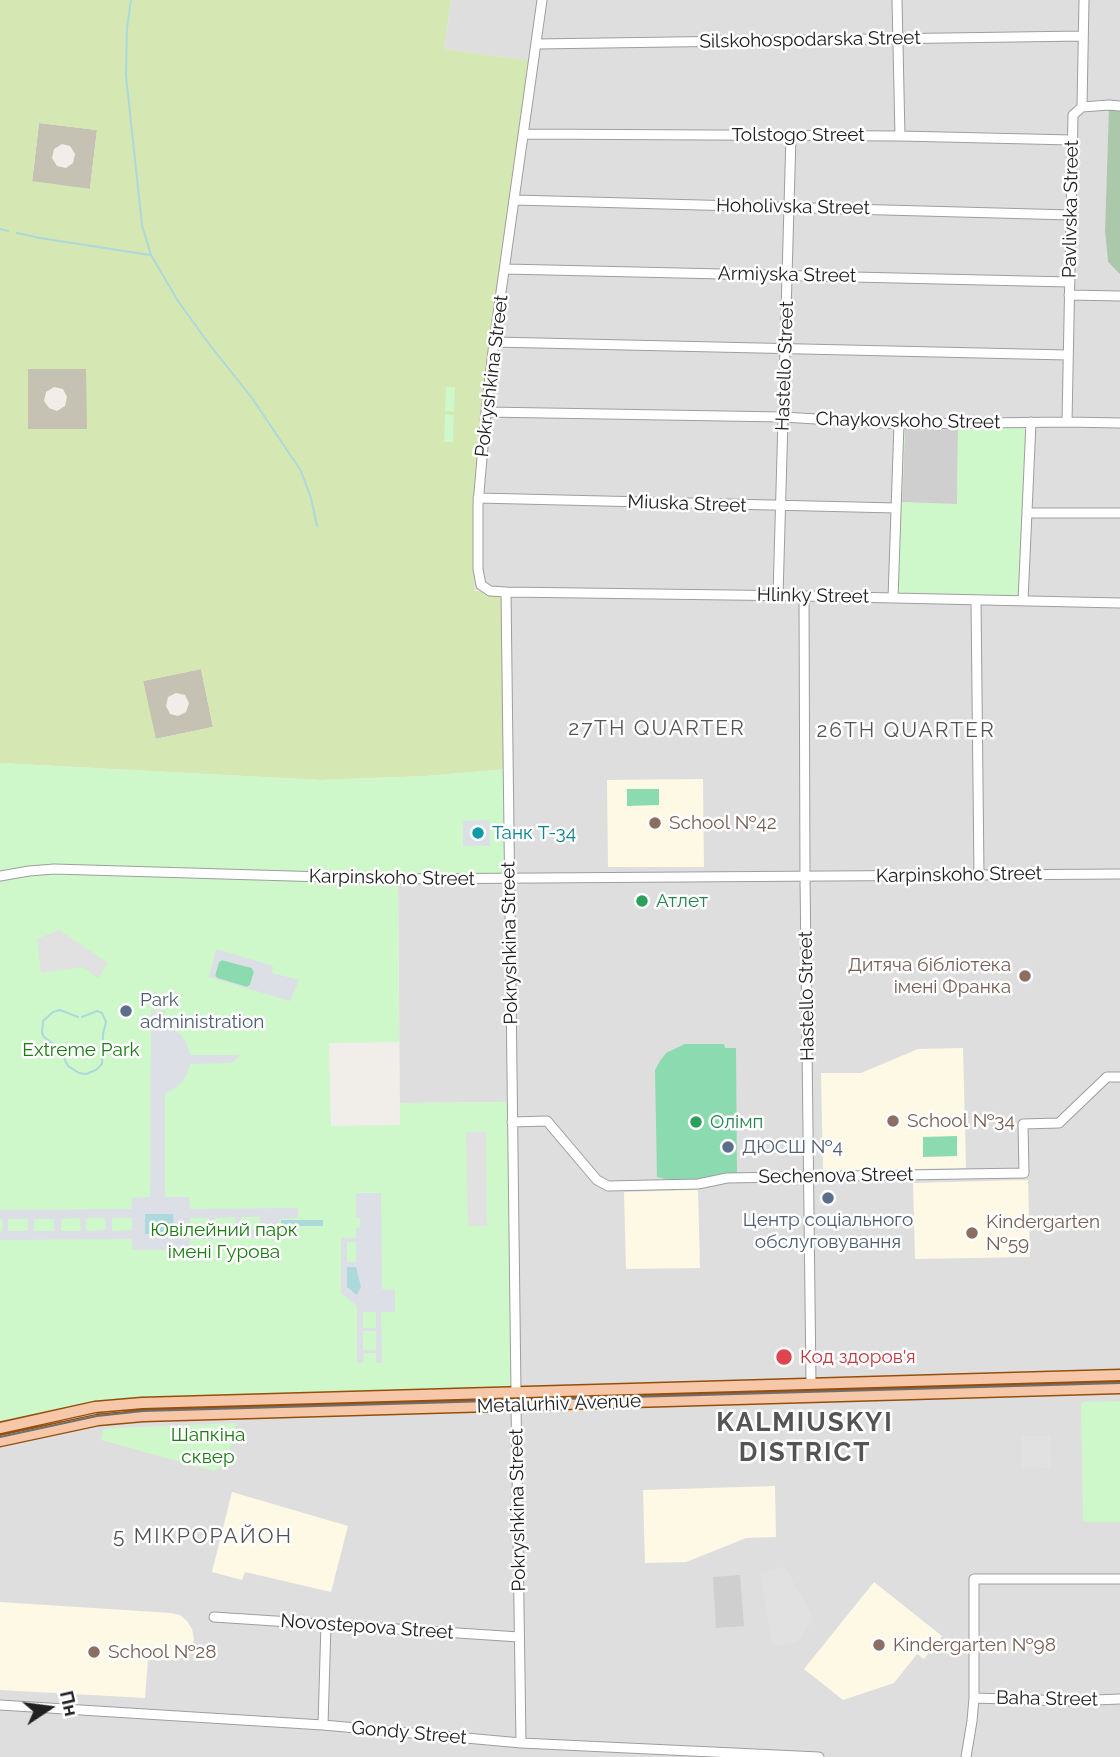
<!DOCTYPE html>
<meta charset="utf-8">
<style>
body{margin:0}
#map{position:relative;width:1120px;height:1757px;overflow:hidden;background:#f1ede9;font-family:Raleway,sans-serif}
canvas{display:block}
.north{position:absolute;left:14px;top:1673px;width:70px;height:70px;-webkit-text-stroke:5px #fff;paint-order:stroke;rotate:77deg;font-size:19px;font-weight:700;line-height:28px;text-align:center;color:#212121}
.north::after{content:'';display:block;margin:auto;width:24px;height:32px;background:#212121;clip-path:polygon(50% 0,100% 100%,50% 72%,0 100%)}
</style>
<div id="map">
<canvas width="1120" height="1757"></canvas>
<div class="north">Пн</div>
</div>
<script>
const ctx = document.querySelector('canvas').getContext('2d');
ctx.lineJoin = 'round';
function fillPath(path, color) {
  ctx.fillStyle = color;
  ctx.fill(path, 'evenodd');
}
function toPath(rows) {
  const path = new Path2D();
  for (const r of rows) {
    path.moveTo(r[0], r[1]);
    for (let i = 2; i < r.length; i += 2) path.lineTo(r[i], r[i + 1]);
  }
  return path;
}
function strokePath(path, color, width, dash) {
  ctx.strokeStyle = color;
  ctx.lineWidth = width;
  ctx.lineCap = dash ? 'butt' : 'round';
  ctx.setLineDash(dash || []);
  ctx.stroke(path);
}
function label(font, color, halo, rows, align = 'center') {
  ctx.font = font + ' Raleway,sans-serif';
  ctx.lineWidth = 5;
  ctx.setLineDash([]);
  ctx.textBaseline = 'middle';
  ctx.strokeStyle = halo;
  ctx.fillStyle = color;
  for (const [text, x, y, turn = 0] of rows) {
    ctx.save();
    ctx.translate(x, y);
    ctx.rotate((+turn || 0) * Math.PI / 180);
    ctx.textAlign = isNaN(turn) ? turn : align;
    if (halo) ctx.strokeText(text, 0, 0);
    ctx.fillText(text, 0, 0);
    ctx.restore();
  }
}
fillPath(toPath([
 [451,0,1120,0,1120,107,1109,106,1105,231,1108,262,1120,273,1120,601,776,594,474,590,478,498,533,61,444,49],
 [508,594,802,598,803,875,511,877],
 [806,598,974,601,977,872,808,874],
 [978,601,1120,605,1120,871,981,872],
 [1120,877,1120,1371,816,1380,808,879],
 [803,879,807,1380,519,1388,511,882],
 [506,882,509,1102,400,1103,398,883],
 [1120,1391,1120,1757,0,1757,0,1446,98,1425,128,1421]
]), '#dfdedf');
fillPath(toPath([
 [703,779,704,867,608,867,607,780],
 [963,1048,966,1168,823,1171,821,1073,861,1073,918,1049],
 [1028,1180,1030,1257,915,1259,913,1183],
 [698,1190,700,1268,626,1269,624,1192],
 [775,1486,776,1537,746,1538,686,1562,645,1563,643,1490],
 [232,1492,348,1526,331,1592,245,1572,242,1580,212,1572],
 [874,1582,942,1636,924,1659,917,1654,894,1683,843,1700,804,1669],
 [0,1602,171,1613,180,1615,187,1621,192,1629,194,1639,191,1648,185,1656,177,1660,148,1660,145,1698,0,1690]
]), '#fdf9e5');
fillPath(toPath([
 [958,429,957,505,902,502,905,430],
 [740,1575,744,1626,716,1628,713,1577]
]), '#cfcfcf');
fillPath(toPath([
 [39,123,97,130,90,189,32,182],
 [62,144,70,146,75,154,73,163,66,168,57,166,52,158,54,149],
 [28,369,87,369,87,429,28,429],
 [54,387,63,389,67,397,65,406,57,411,49,408,44,401,46,392],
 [201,669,213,727,155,739,143,681],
 [176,693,185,695,189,703,186,712,178,716,170,714,166,706,168,697]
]), '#c5c2b4');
fillPath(toPath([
 [0,0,451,0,444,49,534,61,478,498,474,591,506,592,508,769,426,776,320,780,0,763],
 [39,123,97,130,90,189,32,181],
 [28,369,86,369,87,429,28,429],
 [201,669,213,727,156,739,143,681]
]), '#d5e7b3');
fillPath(toPath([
 [1109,105,1120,107,1120,274,1108,262,1105,231]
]), '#acc8ab');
fillPath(toPath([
 [446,387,455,387,454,412,445,411],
 [445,414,454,415,453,442,444,442],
 [1029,424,1021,599,895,596,900,426],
 [958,429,957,504,902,502,905,430],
 [0,763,320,780,426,776,508,769,509,879,54,869,0,876],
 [42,873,398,883,399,1042,329,1043,331,1126,400,1125,400,1103,509,1102,513,1388,126,1400,0,1424,0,880],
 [1120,1401,1120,1522,1085,1522,1083,1519,1081,1404,1083,1402],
 [237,1423,225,1466,213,1471,101,1440,103,1430,114,1428]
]), '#cef7ca');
fillPath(toPath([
 [627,789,659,789,659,805,627,806],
 [222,960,252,968,254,972,250,985,247,987,217,978,215,975,219,962],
 [685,1044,724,1044,725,1048,736,1048,737,1175,723,1175,695,1180,673,1181,657,1177,655,1070,660,1061,666,1053],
 [957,1136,957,1156,923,1157,923,1137]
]), '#8cdaaf');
fillPath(toPath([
 [59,930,108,963,98,978,83,967,41,973,37,939],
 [466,1132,486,1132,487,1226,468,1226],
 [1022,1436,1050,1436,1051,1468,1022,1469],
 [785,1567,814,1619,797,1642,773,1646,760,1572]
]), '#e1e1e1');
fillPath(toPath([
 [489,820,490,846,463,846,463,821],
 [216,949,273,966,272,973,299,980,290,1001,209,977],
 [222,960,252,968,254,972,250,985,247,987,217,978,215,975,219,962],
 [151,1010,165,1010,165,1026,174,1030,182,1036,187,1045,190,1055,238,1055,240,1056,231,1063,190,1064,187,1074,182,1082,174,1089,165,1093,165,1197,189,1197,190,1209,298,1208,298,1218,279,1219,280,1228,298,1228,298,1238,190,1239,190,1250,132,1250,132,1239,0,1240,0,1232,2,1231,3,1225,2,1219,0,1219,0,1210,131,1209,132,1198,150,1197],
 [235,1217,235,1230,215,1230,215,1218],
 [241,1217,260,1217,260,1230,241,1230],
 [86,1218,105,1218,106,1230,86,1231],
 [132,1218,132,1230,112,1231,112,1218],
 [190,1218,209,1218,208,1230,190,1230],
 [8,1219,28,1219,28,1231,8,1231],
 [34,1219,54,1219,54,1231,34,1231],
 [61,1219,80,1218,81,1231,61,1231],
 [356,1193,381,1193,382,1289,395,1290,395,1312,381,1312,382,1363,376,1363,376,1353,364,1353,363,1363,357,1363,357,1306,341,1293,341,1238,356,1238,356,1228,360,1227,360,1218,356,1218],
 [347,1242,356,1242,356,1262,347,1262],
 [363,1312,376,1312,376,1328,363,1328],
 [363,1331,376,1331,376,1350,363,1350]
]), '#dddfe7');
fillPath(toPath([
 [145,1214,173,1214,174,1234,145,1234],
 [281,1220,323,1220,323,1226,281,1226],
 [347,1267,356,1267,361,1287,357,1295,347,1287]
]), '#acd9db');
strokePath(toPath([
 [131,0,127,28,126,76,142,225,151,255,178,301,209,344,252,398,301,471,311,498,317,526],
 [0,229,8,231],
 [17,233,40,238,150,255],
 [78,1017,60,1010,53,1012,43,1021,42,1033,44,1037,59,1048,68,1066,79,1073,86,1074,96,1070,102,1064,103,1034,106,1022,102,1013,97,1011,82,1017]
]), '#acd9db', 2);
const minor = toPath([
 [542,0,494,342,486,412,478,504,478,569,481,585,490,591,506,592,804,596,1120,603],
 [897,0,900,136],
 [536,44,1083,36],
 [1082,107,1109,105,1120,106],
 [524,134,900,136,1072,140],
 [515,200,1071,215],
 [505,269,1070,282],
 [1069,295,1120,296],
 [494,342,1068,355],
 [486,412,783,417,899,424,1067,422,1120,423],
 [1067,422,1073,115,1082,107,1084,0],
 [478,498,896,508],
 [1027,513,1120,513],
 [506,592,516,1392],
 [778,596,791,135],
 [804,596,805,877,811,1383],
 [893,598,899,424],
 [976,600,979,875],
 [1023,601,1031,422],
 [0,876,29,871,54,869,393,879,1120,874],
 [512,1122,547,1121,597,1180,608,1186,698,1184,727,1178,1024,1173,1023,1124,1059,1123,1107,1077,1120,1077],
 [516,1405,521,1743],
 [214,1617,519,1637],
 [974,1698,1069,1701,1120,1699],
 [0,1705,323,1725,521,1743,819,1757],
 [323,1725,326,1624],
 [966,1757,972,1721,974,1698,974,1579,1120,1579]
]);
const major = toPath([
 [0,1428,95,1407,142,1403,1120,1375],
 [0,1441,98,1420,143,1416,1120,1388]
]);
strokePath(minor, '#9e9e9e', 11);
strokePath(major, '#954f0a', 13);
strokePath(minor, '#fff', 9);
strokePath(major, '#f6c7a8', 10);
strokePath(toPath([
 [0,1437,97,1416,143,1411,1120,1383]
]), '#6f6f6f', 2);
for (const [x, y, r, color] of [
 [655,823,7,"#8d6e63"],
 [478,833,7,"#0f9aa8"],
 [642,901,7,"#2e9e5b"],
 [1025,976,7,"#8d6e63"],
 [126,1011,7,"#5c6f8a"],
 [893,1121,7,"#8d6e63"],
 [696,1122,7,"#2e9e5b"],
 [728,1147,7,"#5c6f8a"],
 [828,1198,7,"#5c6f8a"],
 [972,1233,7,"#8d6e63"],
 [784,1357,9,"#e0444e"],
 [879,1645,7,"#8d6e63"],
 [94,1652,7,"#8d6e63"]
]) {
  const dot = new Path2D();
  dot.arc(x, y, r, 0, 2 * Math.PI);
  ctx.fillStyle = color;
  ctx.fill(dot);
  strokePath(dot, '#fff', 2.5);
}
label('19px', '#212121', '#fff', [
 ["Silskohospodarska Street",810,40,-1],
 ["Tolstogo Street",798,135],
 ["Hoholivska Street",793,207,1],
 ["Pavlivska Street",1071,209,-89],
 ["Armiyska Street",787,275,1],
 ["Hastello Street",785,366,-88],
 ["Pokryshkina Street",492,376,-83],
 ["Chaykovskoho Street",908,421,1],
 ["Miuska Street",687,504,2],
 ["Hlinky Street",813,596,1],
 ["Karpinskoho Street",959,875,-1],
 ["Karpinskoho Street",392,878,1],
 ["Pokryshkina Street",510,943,-91],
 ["Hastello Street",807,996,-91],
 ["Sechenova Street",836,1176,-1],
 ["Metalurhiv Avenue",559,1404,-2],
 ["Pokryshkina Street",518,1510,-91],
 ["Novostepova Street",367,1627,4],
 ["Baha Street",1047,1699,1],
 ["Gondy Street",409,1733,5]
]);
label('19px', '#785e54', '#fff', [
 ["School №42",669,823],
 ["Дитяча бібліотека",1011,965,"right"],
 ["імені Франка",1011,987,"right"],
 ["School №34",907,1121],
 ["Kindergarten",986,1222],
 ["№59",986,1244],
 ["Kindergarten №98",893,1645],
 ["School №28",108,1652]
], 'left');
label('19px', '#0d838f', '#fff', [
 ["Танк Т-34",492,833]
], 'left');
label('19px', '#27864d', '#fff', [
 ["Атлет",656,901],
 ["Олімп",710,1122]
], 'left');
label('19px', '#4e5e75', '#fff', [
 ["Park",140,1000],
 ["administration",140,1022],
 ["ДЮСШ №4",742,1147],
 ["Центр соціального",828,1220,"center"],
 ["обслуговування",828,1242,"center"]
], 'left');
label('19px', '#1c7c13', '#fff', [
 ["Extreme Park",81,1050],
 ["Ювілейний парк",224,1230],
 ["імені Гурова",224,1252],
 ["Шапкіна",208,1435],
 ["сквер",208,1457]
]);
label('19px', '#be3a42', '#fff', [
 ["Код здоров'я",800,1357]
], 'left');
ctx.letterSpacing = '2px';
label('21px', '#545454', '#fff', [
 ["27TH QUARTER",657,729],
 ["26TH QUARTER",906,731],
 ["5 МІКРОРАЙОН",203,1537]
]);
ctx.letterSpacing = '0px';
ctx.letterSpacing = '2px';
label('bold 26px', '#545454', '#fff', [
 ["KALMIUSKYI",805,1423],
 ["DISTRICT",805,1453]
]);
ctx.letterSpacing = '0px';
</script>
